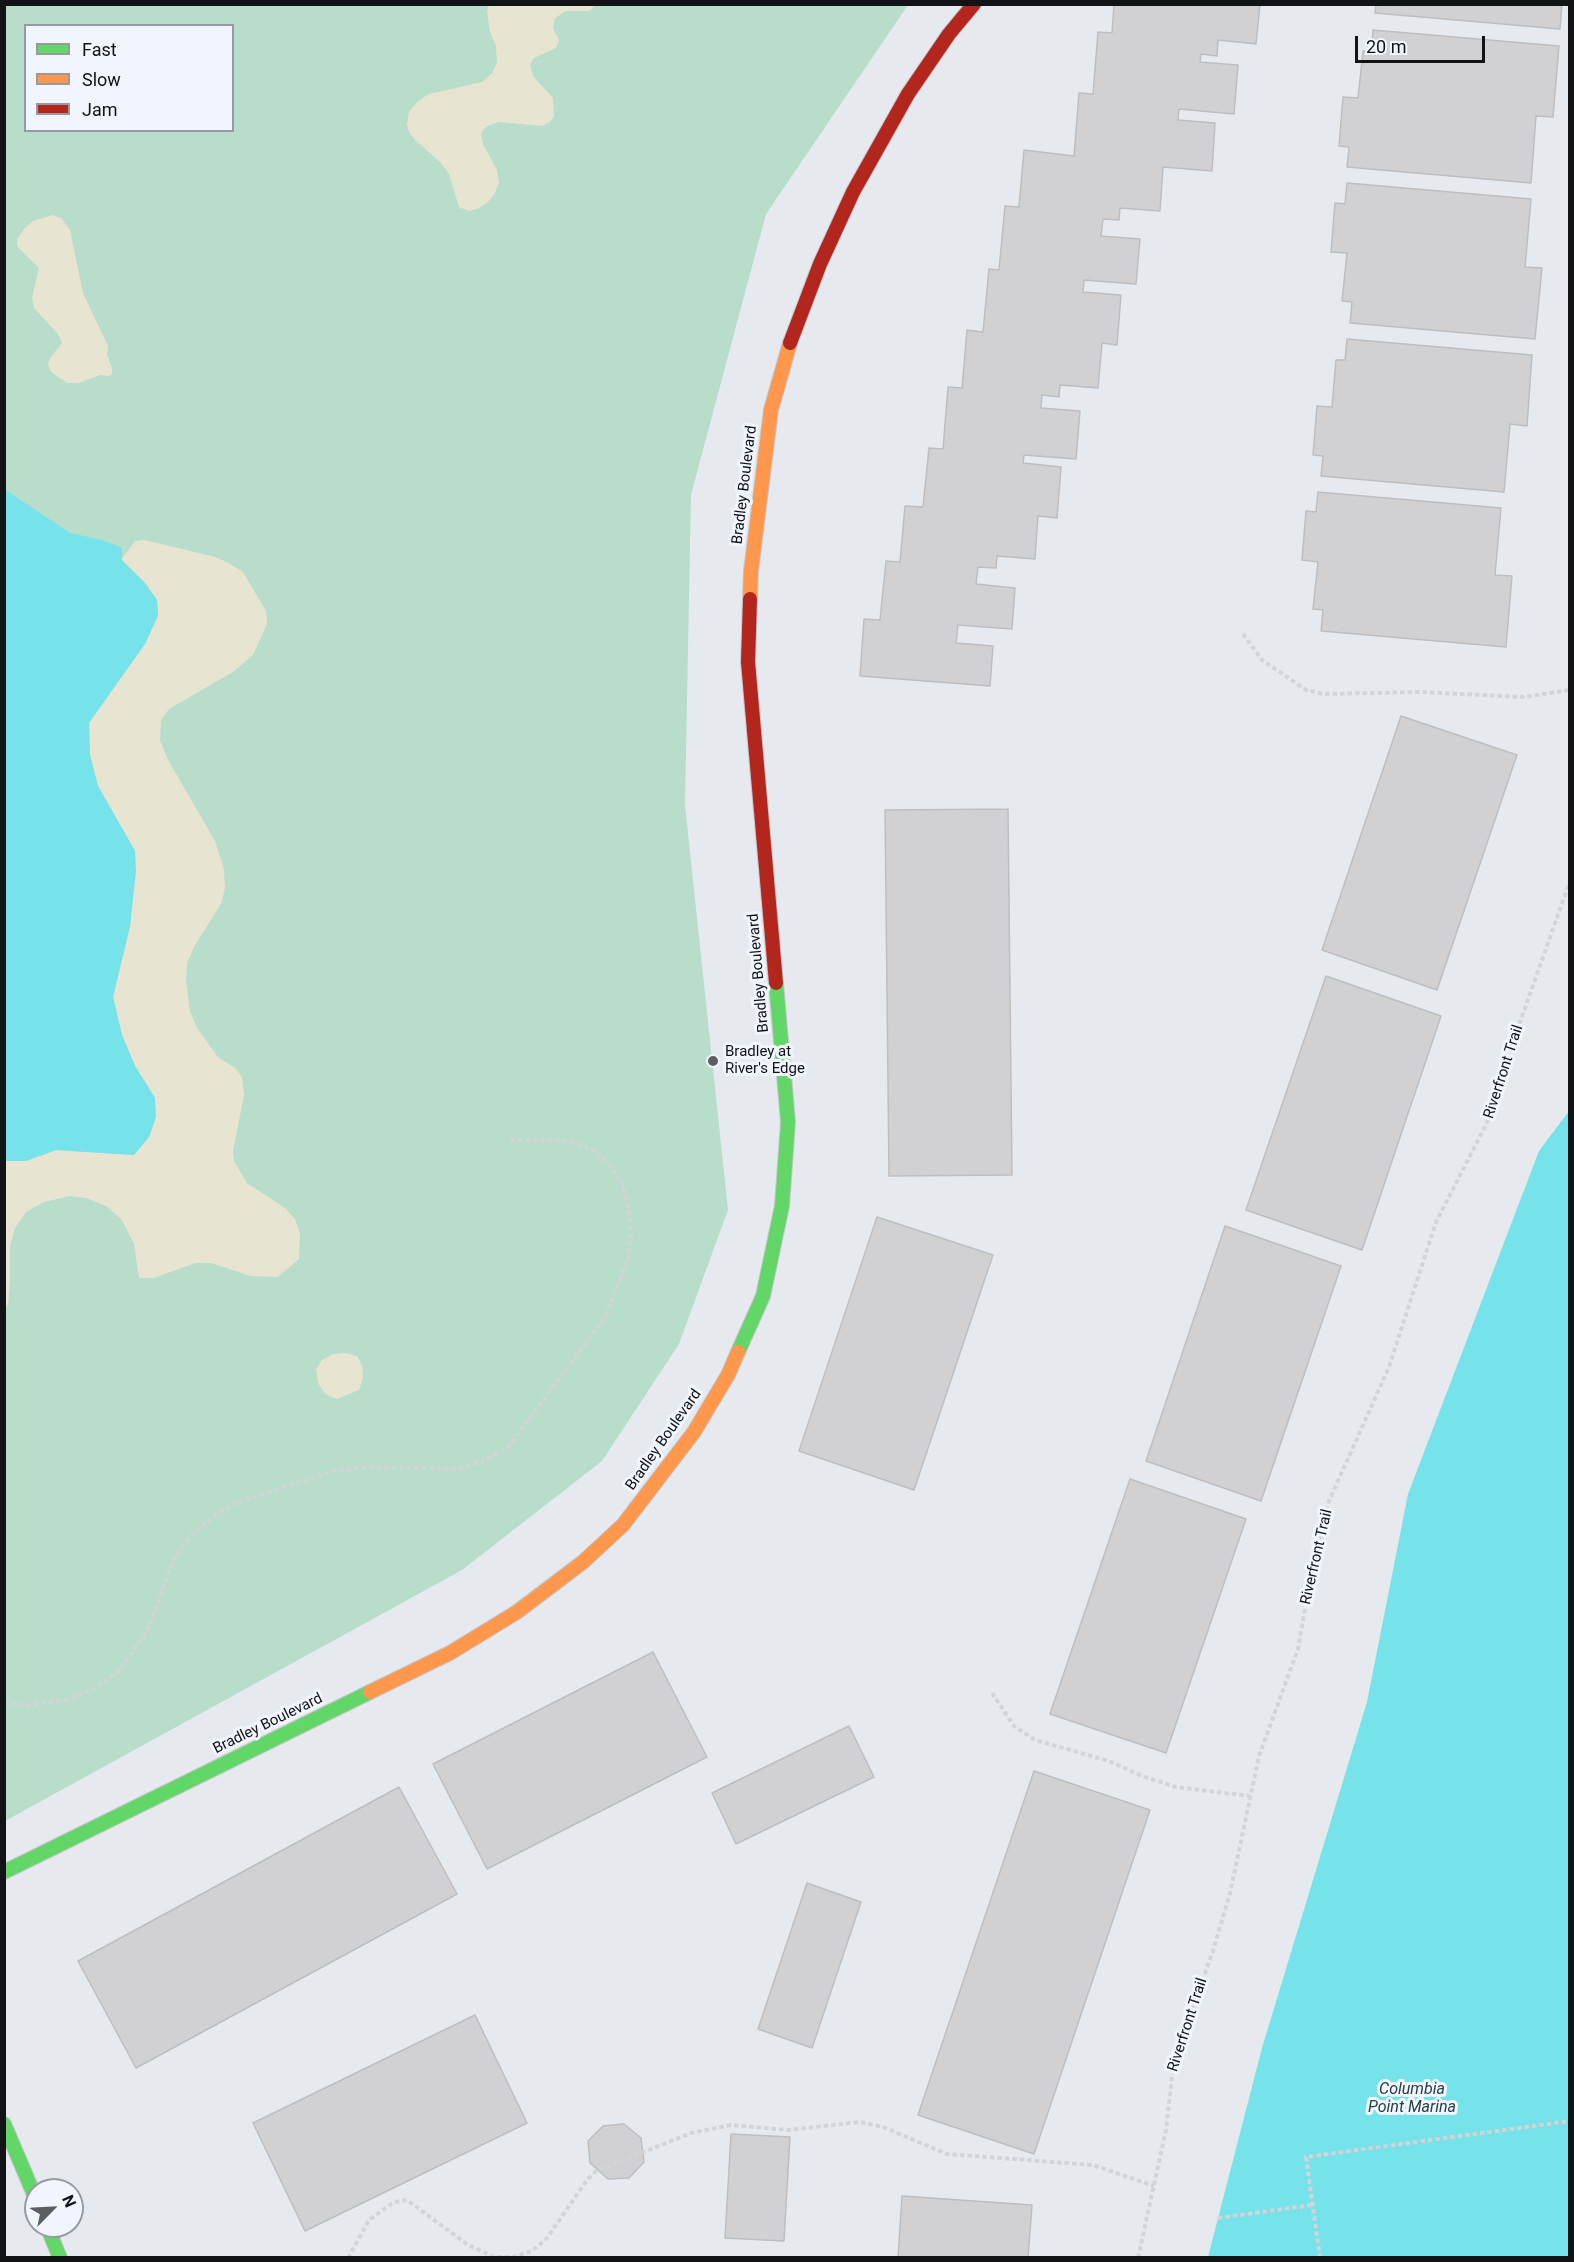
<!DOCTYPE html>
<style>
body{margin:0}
#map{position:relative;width:1574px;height:2262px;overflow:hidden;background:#e6eaef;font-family:Roboto,sans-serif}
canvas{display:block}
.frame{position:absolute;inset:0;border:6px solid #111316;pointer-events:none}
.legend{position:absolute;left:24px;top:24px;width:210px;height:108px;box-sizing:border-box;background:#f1f6fe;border:2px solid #979ba1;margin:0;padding:8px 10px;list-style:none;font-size:18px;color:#111316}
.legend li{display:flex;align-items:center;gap:12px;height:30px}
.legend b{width:30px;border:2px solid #979ba1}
.north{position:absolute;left:24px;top:2178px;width:60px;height:60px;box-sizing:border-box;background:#f1f6fe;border:2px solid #979ba1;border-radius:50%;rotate:66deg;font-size:16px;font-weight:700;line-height:24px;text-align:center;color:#111316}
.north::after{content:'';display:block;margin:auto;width:21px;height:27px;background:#5c5e62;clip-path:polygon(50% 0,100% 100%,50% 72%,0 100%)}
.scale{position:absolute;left:1355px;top:36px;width:130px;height:27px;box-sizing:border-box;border:3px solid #111316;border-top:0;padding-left:8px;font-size:18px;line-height:21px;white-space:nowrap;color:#111316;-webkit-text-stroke:4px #f1f6fe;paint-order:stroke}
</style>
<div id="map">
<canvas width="1574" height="2262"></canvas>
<div class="frame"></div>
<ul class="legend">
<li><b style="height:8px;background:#63d668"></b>Fast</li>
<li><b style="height:8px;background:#ff974d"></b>Slow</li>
<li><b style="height:8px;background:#b3261e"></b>Jam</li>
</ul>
<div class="north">N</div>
<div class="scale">20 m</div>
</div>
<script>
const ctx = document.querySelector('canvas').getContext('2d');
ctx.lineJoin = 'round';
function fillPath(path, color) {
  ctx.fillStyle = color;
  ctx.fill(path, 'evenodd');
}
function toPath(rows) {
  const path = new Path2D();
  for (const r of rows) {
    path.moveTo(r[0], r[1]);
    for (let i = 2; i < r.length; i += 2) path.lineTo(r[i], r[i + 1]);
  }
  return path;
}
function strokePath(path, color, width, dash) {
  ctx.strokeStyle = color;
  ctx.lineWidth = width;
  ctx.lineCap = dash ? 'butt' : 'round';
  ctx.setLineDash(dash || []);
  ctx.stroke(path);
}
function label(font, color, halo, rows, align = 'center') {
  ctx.font = font + ' Roboto,sans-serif';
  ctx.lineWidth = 6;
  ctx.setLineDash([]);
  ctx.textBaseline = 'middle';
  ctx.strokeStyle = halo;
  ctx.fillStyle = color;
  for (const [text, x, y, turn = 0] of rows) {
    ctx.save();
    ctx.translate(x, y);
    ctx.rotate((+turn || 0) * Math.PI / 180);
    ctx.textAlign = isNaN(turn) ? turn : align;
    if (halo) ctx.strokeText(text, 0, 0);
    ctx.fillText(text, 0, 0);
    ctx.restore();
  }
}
fillPath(toPath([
 [5,5,908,5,766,214,691,495,685,805,728,1210,679,1344,602,1461,462,1570,5,1821],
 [26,26,232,26,232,130,26,130]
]), '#b8ddcb');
fillPath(toPath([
 [489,5,595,5,590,11,566,11,555,18,553,28,559,40,556,48,534,58,530,65,533,76,553,98,554,116,550,122,542,126,499,122,487,126,481,133,483,144,497,170,499,183,494,195,488,202,479,208,469,211,459,207,449,174,441,163,414,139,409,132,407,124,409,112,418,101,429,94,482,82,492,73,497,63,496,46,490,32,487,10],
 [53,215,61,218,70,230,83,293,108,346,107,355,112,368,112,374,109,376,100,375,79,383,67,383,51,372,48,365,50,358,62,343,58,334,34,308,32,298,39,268,17,246,17,239,24,229,33,221],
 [145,540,215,557,227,562,243,572,266,611,267,624,253,655,233,672,169,709,161,720,160,740,167,758,215,841,224,869,225,888,221,904,195,945,187,963,186,981,190,1011,197,1028,218,1057,235,1068,242,1077,244,1095,233,1151,234,1161,247,1183,285,1208,295,1219,300,1234,299,1259,278,1277,251,1276,211,1263,195,1263,154,1278,139,1278,134,1244,122,1220,106,1206,86,1198,70,1196,44,1202,26,1212,15,1228,10,1246,10,1282,8,1305,5,1308,5,1161,26,1161,56,1150,134,1155,155,1098,135,1066,122,1035,113,997,130,926,135,851,98,786,90,755,89,722,158,616,157,600,145,583,121,560,135,541],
 [345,1353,357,1356,362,1365,363,1378,359,1390,337,1399,325,1394,318,1383,316,1369,322,1360,333,1354]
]), '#e8e4d2');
fillPath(toPath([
 [4,489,70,533,102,540,122,548,122,560,145,583,157,600,158,616,145,644,89,723,90,755,98,786,135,851,136,871,130,926,113,997,122,1035,135,1066,155,1098,156,1117,149,1137,134,1155,56,1150,26,1161,5,1161],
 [1569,1111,1569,2257,1208,2257,1262,2048,1367,1702,1408,1494,1539,1151]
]), '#76e2e9');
const building = toPath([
 [1114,4,1260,4,1256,44,1218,40,1217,56,1201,54,1200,62,1238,65,1234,114,1179,109,1178,120,1215,123,1212,171,1163,167,1160,211,1120,208,1119,220,1103,219,1101,236,1140,239,1136,284,1084,280,1083,292,1121,295,1117,345,1102,343,1098,388,1060,385,1059,397,1042,395,1041,408,1080,411,1076,459,1024,455,1023,463,1061,467,1057,518,1038,516,1035,559,997,556,996,568,978,567,976,584,1015,588,1012,629,958,625,956,643,993,646,990,686,860,676,864,619,880,620,886,561,900,562,905,506,923,507,929,448,943,449,948,387,962,388,967,330,983,332,989,269,999,270,1005,206,1019,207,1024,150,1074,156,1079,93,1093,94,1098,32,1112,33,1114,4],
 [1376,4,1562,4,1560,29,1375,13,1376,4],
 [1373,30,1559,46,1553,117,1536,116,1531,183,1347,167,1349,147,1339,146,1343,97,1358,98,1363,51,1372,52,1373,30],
 [1347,183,1531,199,1525,267,1542,268,1535,339,1350,323,1352,302,1342,301,1347,253,1331,252,1335,203,1345,204,1347,183],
 [1347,339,1532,355,1527,426,1510,424,1504,492,1321,476,1323,456,1313,455,1317,406,1332,407,1336,360,1345,360,1347,339],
 [1318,492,1501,508,1495,575,1512,576,1506,647,1321,631,1323,610,1313,609,1318,562,1302,560,1306,511,1316,512,1318,492],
 [1401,716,1517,755,1437,990,1322,950,1401,716],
 [1008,809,1012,1175,889,1176,885,810,1008,809],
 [1326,976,1441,1016,1362,1250,1246,1210,1326,976],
 [877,1217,993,1255,914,1490,799,1451,877,1217],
 [1225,1226,1341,1266,1261,1501,1146,1461,1225,1226],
 [1130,1479,1246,1519,1166,1753,1050,1714,1130,1479],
 [653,1652,707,1757,487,1869,433,1764,653,1652],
 [849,1726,874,1777,736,1844,712,1793,849,1726],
 [1034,1771,1150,1810,1034,2154,918,2115,1034,1771],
 [399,1787,457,1894,136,2068,78,1961,399,1787],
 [807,1883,861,1902,812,2048,758,2029,807,1883],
 [475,2015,527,2123,305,2231,253,2123,475,2015],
 [624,2124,641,2138,644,2162,629,2178,608,2179,590,2163,588,2141,603,2126,624,2124],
 [731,2134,790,2137,784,2241,725,2238,731,2134],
 [902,2196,1032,2205,1028,2258,898,2258,902,2196]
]);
fillPath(building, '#d1d0d2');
strokePath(building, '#bebec0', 1.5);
const fast = toPath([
 [738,1352,763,1296,782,1206,788,1122,776,983],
 [4,1872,370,1692],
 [4,2124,36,2199],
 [47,2226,60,2258]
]);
const slow = toPath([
 [750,599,751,571,771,410,790,343],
 [370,1692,450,1653,517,1612,583,1562,623,1525,694,1432,728,1375,738,1352]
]);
const jam = toPath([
 [790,343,820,264,853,192,908,94,949,34,974,4],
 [750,599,748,662,776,983]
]);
strokePath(fast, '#c3c6ca', 16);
strokePath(slow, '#c3c6ca', 16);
strokePath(jam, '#c3c6ca', 16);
strokePath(toPath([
 [1243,634,1262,660,1306,690,1323,694,1420,692,1524,697,1570,690],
 [1570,644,1570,665],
 [992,1693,1014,1726,1035,1740,1109,1761,1142,1776,1176,1787,1250,1796],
 [4,1703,27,1705,66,1700,94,1689,119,1671,149,1628,172,1562,185,1542,216,1514,234,1504,333,1471,369,1467,458,1469,481,1462,508,1447,604,1319,628,1260,631,1234,629,1209,622,1184,610,1165,593,1150,571,1141,507,1140],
 [1218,2218,1313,2205],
 [348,2258,369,2220,394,2202,407,2200,468,2245,494,2257,513,2257,532,2251,547,2238,587,2180,596,2171,691,2133,731,2125,788,2130,860,2122,883,2127,947,2154,1093,2165,1154,2186],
 [1138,2258,1166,2130,1172,2077,1182,2037,1213,1951,1230,1893,1259,1756,1298,1649,1309,1586,1329,1501,1389,1367,1436,1222,1493,1111,1504,1067,1570,881],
 [1320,2258,1306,2157,1570,2121]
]), '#d3d4d6', 4, [4.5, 3]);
strokePath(fast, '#63d668', 14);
strokePath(slow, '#ff974d', 14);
strokePath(jam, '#b3261e', 14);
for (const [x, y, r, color] of [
 [713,1061,6,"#5c5e62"]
]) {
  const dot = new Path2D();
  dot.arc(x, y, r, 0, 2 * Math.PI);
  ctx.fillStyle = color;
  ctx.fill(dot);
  strokePath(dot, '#f1f6fe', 2);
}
label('15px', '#111316', '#f1f6fe', [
 ["Bradley Boulevard",745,485,-83],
 ["Bradley Boulevard",759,973,-95],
 ["Riverfront Trail",1504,1072,-72],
 ["Bradley Boulevard",664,1440,-55],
 ["Riverfront Trail",1317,1557,-77],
 ["Bradley Boulevard",268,1724,-26],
 ["Riverfront Trail",1188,2025,-72]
]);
label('15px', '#111316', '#f1f6fe', [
 ["Bradley at",725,1052],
 ["River's Edge",725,1069]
], 'left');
label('italic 16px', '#274041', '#f1f6fe', [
 ["Columbia",1412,2090],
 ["Point Marina",1412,2108]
]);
</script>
